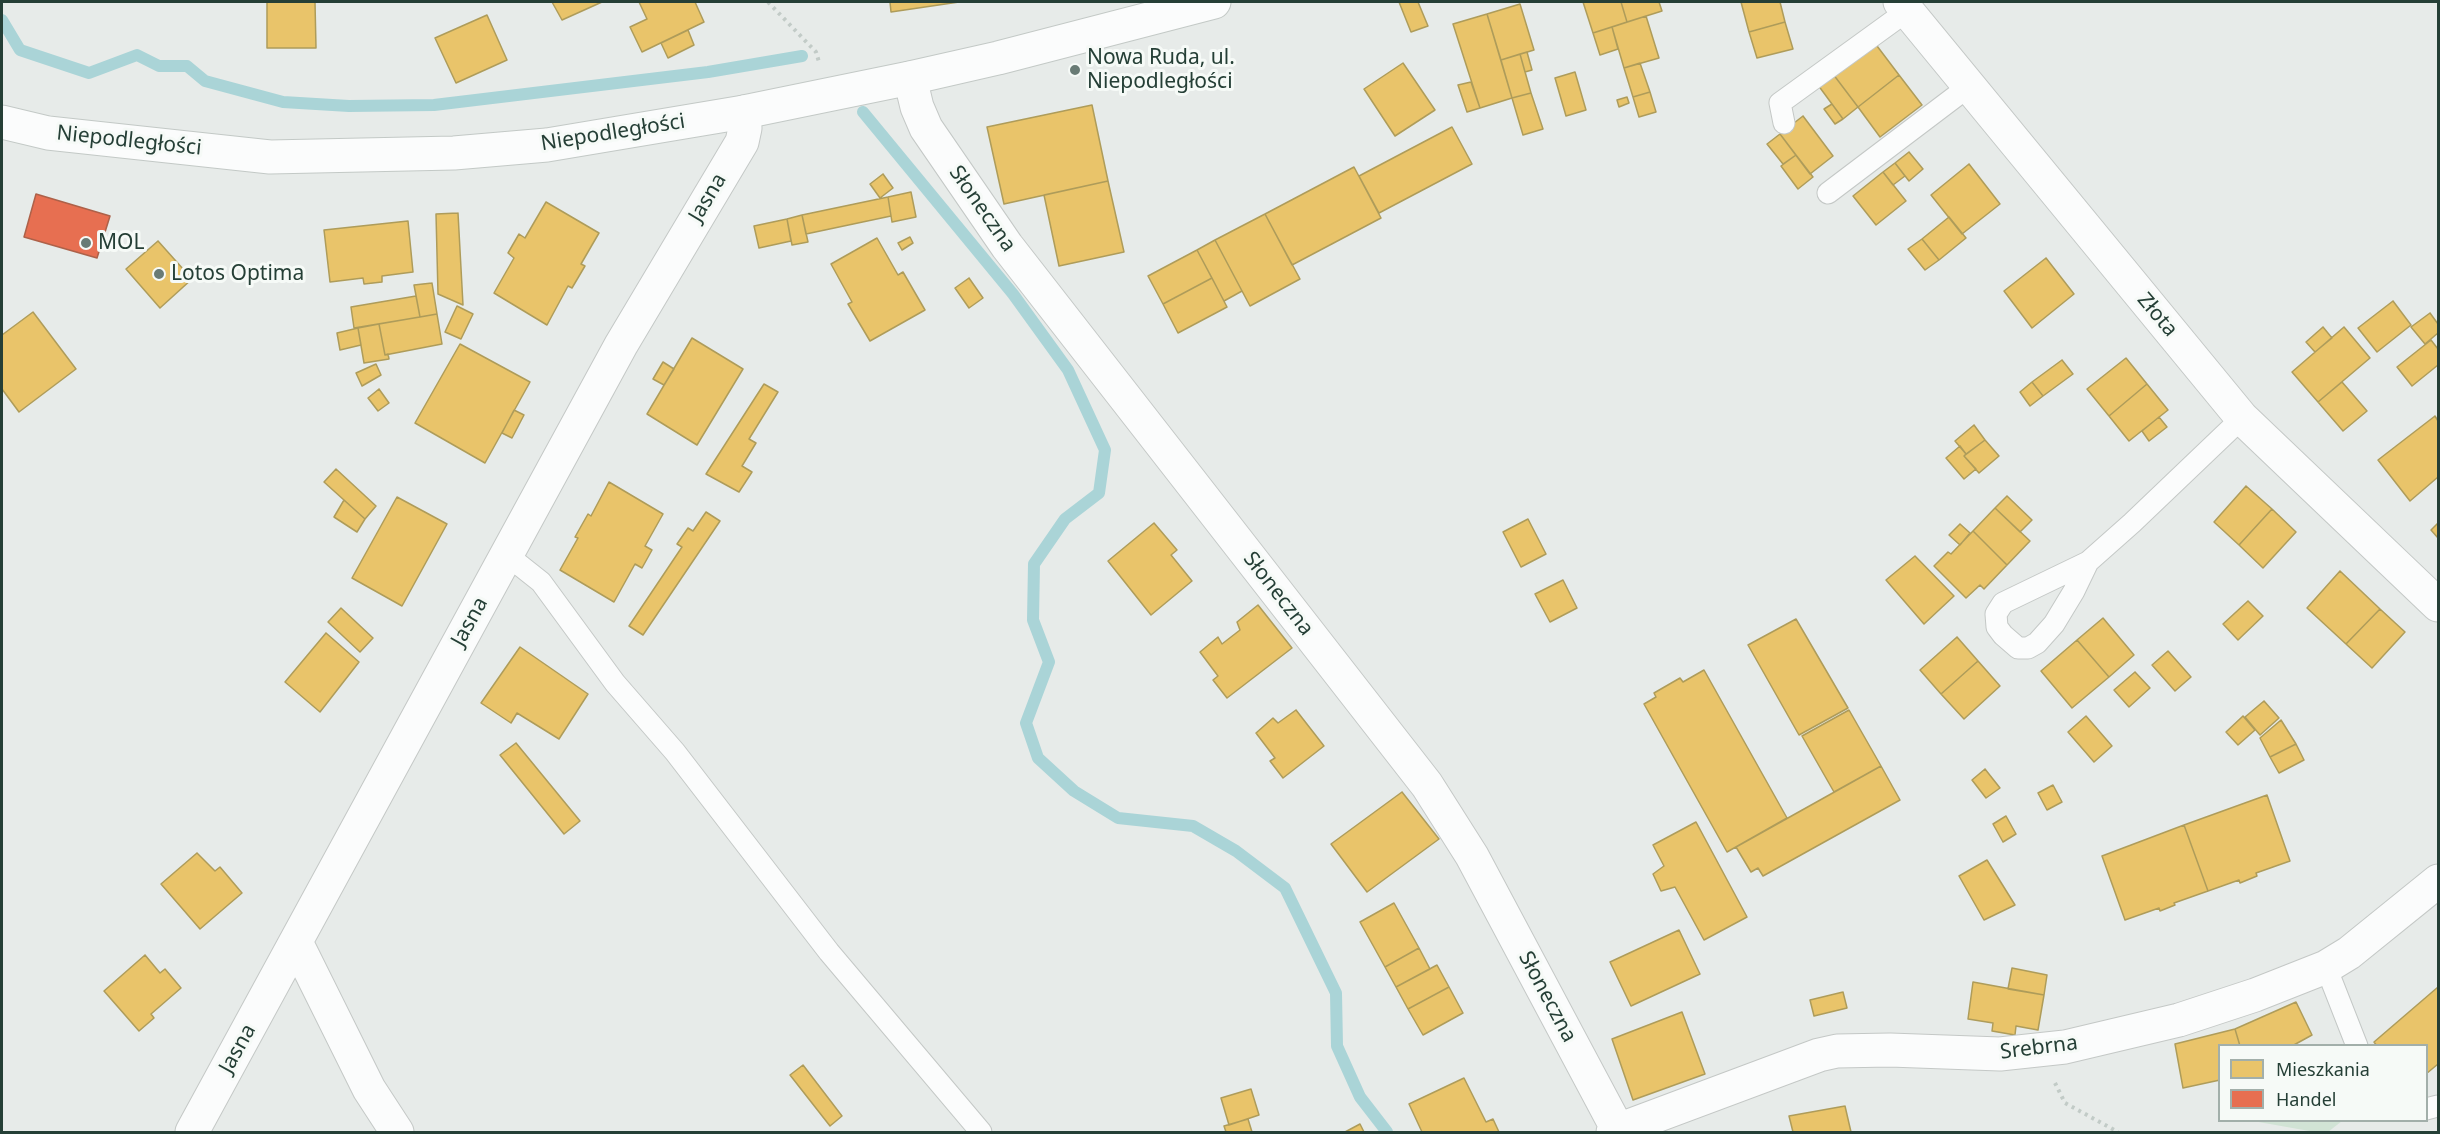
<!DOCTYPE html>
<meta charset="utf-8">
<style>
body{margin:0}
#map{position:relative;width:2440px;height:1134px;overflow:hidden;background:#e7ebe9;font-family:"Noto Sans",sans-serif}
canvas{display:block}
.frame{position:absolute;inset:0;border:3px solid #253f36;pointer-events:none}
.legend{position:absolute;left:2218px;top:1044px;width:210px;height:78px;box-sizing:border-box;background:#f6faf7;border:2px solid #a2afaa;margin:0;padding:8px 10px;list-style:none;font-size:18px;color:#253f36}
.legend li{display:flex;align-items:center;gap:12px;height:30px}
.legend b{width:30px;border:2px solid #a2afaa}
</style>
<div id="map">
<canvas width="2440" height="1134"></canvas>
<div class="frame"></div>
<ul class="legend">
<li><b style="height:16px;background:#e9c46a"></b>Mieszkania</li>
<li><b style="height:16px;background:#e76f51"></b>Handel</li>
</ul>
</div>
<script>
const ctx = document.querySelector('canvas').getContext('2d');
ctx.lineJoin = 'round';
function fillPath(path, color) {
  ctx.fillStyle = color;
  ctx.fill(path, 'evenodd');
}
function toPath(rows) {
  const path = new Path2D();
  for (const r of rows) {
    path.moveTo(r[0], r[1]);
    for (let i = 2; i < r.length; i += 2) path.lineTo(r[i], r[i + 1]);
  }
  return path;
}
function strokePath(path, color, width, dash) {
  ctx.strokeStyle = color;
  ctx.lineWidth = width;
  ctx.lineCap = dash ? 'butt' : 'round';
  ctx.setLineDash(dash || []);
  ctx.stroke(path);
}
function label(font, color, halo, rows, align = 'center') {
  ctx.font = font + ' "Noto Sans",sans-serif';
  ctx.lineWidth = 6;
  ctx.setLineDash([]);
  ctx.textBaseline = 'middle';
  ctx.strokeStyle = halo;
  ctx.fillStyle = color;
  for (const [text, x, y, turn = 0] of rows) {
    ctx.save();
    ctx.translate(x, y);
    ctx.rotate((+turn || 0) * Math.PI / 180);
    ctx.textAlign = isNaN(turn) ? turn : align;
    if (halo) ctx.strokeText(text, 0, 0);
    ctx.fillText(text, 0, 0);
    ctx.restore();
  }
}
fillPath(toPath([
 [2253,1121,2342,1121,2328,1132,2315,1132]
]), '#d1e3d5');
const homes = toPath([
 [267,2,315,2,316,48,267,48,267,2],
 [552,2,602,2,562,20,552,2],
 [639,2,695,2,704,22,642,52,630,27,647,19,639,2],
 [890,2,959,2,891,12,890,2],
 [1399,2,1418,2,1428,26,1411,32,1399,2],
 [1583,2,1621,2,1627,22,1593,33,1583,2],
 [1621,2,1659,2,1662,11,1627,22,1621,2],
 [1741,2,1780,2,1785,22,1749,32,1741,2],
 [1520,4,1534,50,1501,60,1487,14,1520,4],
 [1487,14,1512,98,1480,108,1453,24,1487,14],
 [487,15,507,60,456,83,435,38,487,15],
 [1646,16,1659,58,1624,68,1612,27,1646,16],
 [1785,22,1793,49,1757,58,1749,32,1785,22],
 [1612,27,1618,49,1600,55,1593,33,1612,27],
 [688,30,694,45,668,58,661,43,688,30],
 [1874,42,1899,75,1858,107,1833,74,1874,42],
 [1527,52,1532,70,1525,72,1520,54,1527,52],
 [1520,54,1531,93,1512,98,1501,60,1520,54],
 [1403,63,1435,110,1395,136,1364,89,1403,63],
 [1640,63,1650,92,1633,97,1624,68,1640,63],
 [1575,72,1586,110,1566,116,1555,78,1575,72],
 [1833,74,1858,107,1843,119,1818,85,1833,74],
 [1899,75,1922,105,1880,137,1858,107,1899,75],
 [1471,82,1480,108,1467,112,1458,85,1471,82],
 [1650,92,1656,112,1639,117,1633,97,1650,92],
 [1531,93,1543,129,1523,135,1512,98,1531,93],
 [1627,97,1629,103,1619,107,1617,100,1627,97],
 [1832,104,1843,119,1835,124,1824,109,1832,104],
 [1092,105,1108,181,1004,204,987,127,1092,105],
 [1803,116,1833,156,1810,174,1780,134,1803,116],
 [1452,127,1472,164,1379,213,1359,176,1452,127],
 [1780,134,1796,155,1783,164,1767,144,1780,134],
 [1909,152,1923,169,1909,181,1895,163,1909,152],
 [1796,155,1813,177,1798,189,1781,166,1796,155],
 [1895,163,1905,176,1893,185,1883,172,1895,163],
 [1969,164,2000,204,1962,234,1931,195,1969,164],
 [1354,167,1381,218,1292,265,1265,214,1354,167],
 [1883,172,1906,201,1876,225,1853,196,1883,172],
 [883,174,893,188,880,198,870,184,883,174],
 [1108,181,1124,252,1059,266,1044,195,1108,181],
 [911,192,916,217,892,222,888,197,911,192],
 [888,197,891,216,806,234,802,215,888,197],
 [546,202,599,233,581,264,585,266,572,288,568,286,547,325,494,293,514,258,508,253,519,234,525,238,546,202],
 [458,213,463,305,438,294,436,214,458,213],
 [1265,214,1300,279,1250,306,1215,240,1265,214],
 [802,215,808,242,792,245,787,219,802,215],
 [1949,217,1966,238,1939,260,1922,239,1949,217],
 [787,219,791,241,759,248,754,226,787,219],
 [408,221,413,272,382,276,382,282,364,284,363,278,330,282,324,230,408,221],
 [910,237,913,243,902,250,898,243,910,237],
 [877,238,898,275,903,272,925,310,870,341,848,304,852,302,831,264,877,238],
 [1922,239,1939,260,1925,270,1908,249,1922,239],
 [1215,240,1242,291,1224,301,1197,250,1215,240],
 [158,241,192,279,160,308,126,269,158,241],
 [1197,250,1212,278,1163,304,1148,276,1197,250],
 [2046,258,2074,294,2032,328,2004,291,2046,258],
 [969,278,983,298,969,308,955,288,969,278],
 [1212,278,1227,307,1178,333,1163,304,1212,278],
 [432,283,437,314,420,317,414,285,432,283],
 [416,296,420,317,354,328,351,307,416,296],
 [2393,301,2411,325,2377,352,2358,328,2393,301],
 [457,306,473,314,461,339,445,332,457,306],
 [33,312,76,369,19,412,2,389,2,335,33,312],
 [2430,313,2438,324,2438,333,2425,344,2411,327,2430,313],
 [437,314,442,344,385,355,379,324,437,314],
 [379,324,385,355,388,354,389,359,364,363,358,328,379,324],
 [2323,327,2332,338,2315,352,2306,342,2323,327],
 [2344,327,2370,358,2318,402,2292,372,2344,327],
 [358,328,361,345,340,350,337,333,358,328],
 [692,338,743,369,697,445,647,414,692,338],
 [2431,340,2438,349,2438,365,2412,386,2397,367,2431,340],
 [460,344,530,382,485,463,415,423,460,344],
 [2126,358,2147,384,2109,416,2087,389,2126,358],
 [2062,360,2073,374,2043,396,2032,382,2062,360],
 [663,362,674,369,664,385,653,379,663,362],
 [376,364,381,375,362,386,356,373,376,364],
 [2032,382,2043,396,2030,406,2020,392,2032,382],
 [2342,382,2367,411,2343,431,2318,402,2342,382],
 [764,384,778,392,749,439,756,443,742,466,752,472,739,492,706,474,764,384],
 [2147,384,2168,410,2129,441,2109,416,2147,384],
 [379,389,389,403,378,411,368,398,379,389],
 [514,410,524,415,512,438,502,433,514,410],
 [2435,416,2438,421,2438,477,2410,501,2378,460,2435,416],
 [2159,417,2167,427,2149,441,2142,431,2159,417],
 [1974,425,1985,440,1966,454,1955,441,1974,425],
 [1985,440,1999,456,1979,473,1964,456,1985,440],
 [1960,446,1966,454,1964,456,1976,469,1964,479,1946,458,1960,446],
 [336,469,376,506,365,519,324,482,336,469],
 [609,482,663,514,645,546,652,550,642,568,635,564,614,602,560,570,578,538,575,537,588,514,591,516,609,482],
 [2246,486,2272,509,2239,545,2214,522,2246,486],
 [2007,496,2032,520,2020,532,1995,508,2007,496],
 [397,497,447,524,402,606,352,578,397,497],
 [344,500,365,519,357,532,334,517,344,500],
 [1995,508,2030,541,2007,565,1973,531,1995,508],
 [2272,509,2296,532,2263,568,2239,545,2272,509],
 [706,512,720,521,643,635,629,626,682,547,677,544,688,528,693,531,706,512],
 [1528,519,1546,554,1521,567,1503,532,1528,519],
 [1154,523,1177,550,1171,555,1192,581,1151,615,1108,561,1154,523],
 [2438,523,2438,538,2431,530,2438,523],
 [1960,524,1970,533,1960,545,1949,535,1960,524],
 [1973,531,2007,565,1984,589,1980,585,1966,598,1934,566,1948,552,1951,554,1973,531],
 [1915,556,1954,596,1924,624,1886,580,1915,556],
 [2340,571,2380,609,2346,644,2307,608,2340,571],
 [1563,580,1577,608,1550,622,1535,594,1563,580],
 [2248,601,2263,616,2238,640,2223,624,2248,601],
 [1258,605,1292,648,1227,698,1213,680,1218,676,1200,652,1218,637,1222,644,1240,630,1237,622,1258,605],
 [341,608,373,638,360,652,328,622,341,608],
 [2380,609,2405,632,2372,668,2346,644,2380,609],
 [2103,618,2134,655,2109,677,2077,640,2103,618],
 [1796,619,1848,708,1799,735,1748,645,1796,619],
 [326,633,359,662,320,712,285,682,326,633],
 [1957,637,1978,661,1941,694,1920,670,1957,637],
 [2077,640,2109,677,2072,708,2041,671,2077,640],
 [520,647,588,694,559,739,517,713,511,723,481,703,520,647],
 [2168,651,2191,677,2175,691,2152,665,2168,651],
 [1978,661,2000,686,1964,719,1941,694,1978,661],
 [1704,670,1787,818,1727,852,1644,704,1656,697,1654,693,1680,678,1683,682,1704,670],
 [2135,672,2150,688,2129,707,2114,690,2135,672],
 [2264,701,2279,718,2260,735,2245,717,2264,701],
 [1296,710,1324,746,1283,778,1270,761,1275,758,1256,733,1273,718,1278,723,1296,710],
 [1849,710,1881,766,1834,792,1802,736,1849,710],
 [2086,716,2112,746,2094,762,2068,732,2086,716],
 [2243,716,2255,730,2238,745,2226,732,2243,716],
 [2281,720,2296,744,2270,757,2260,738,2281,720],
 [516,743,580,821,564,834,500,755,516,743],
 [2296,744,2304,760,2279,773,2270,757,2296,744],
 [1881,766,1900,800,1763,876,1758,868,1751,872,1736,847,1881,766],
 [1985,769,2000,788,1986,798,1972,780,1985,769],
 [2053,785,2062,802,2047,810,2038,793,2053,785],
 [1402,792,1439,839,1367,892,1331,844,1402,792],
 [2267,795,2290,861,2256,873,2257,876,2240,883,2239,880,2208,891,2184,825,2267,795],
 [2006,816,2016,834,2003,842,1993,824,2006,816],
 [1696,822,1747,917,1704,940,1675,887,1661,891,1653,874,1664,866,1653,845,1696,822],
 [2184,825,2208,891,2174,903,2175,905,2160,911,2159,908,2125,920,2102,856,2184,825],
 [197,853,215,871,220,867,242,893,200,929,161,884,197,853],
 [1987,860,2015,905,1984,920,1959,876,1987,860],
 [1394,903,1419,948,1385,967,1360,922,1394,903],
 [1679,930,1700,974,1631,1006,1610,962,1679,930],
 [1419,948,1430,969,1396,987,1385,967,1419,948],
 [145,955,160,973,165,969,181,988,151,1014,154,1018,139,1031,104,991,145,955],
 [1437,965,1449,987,1408,1009,1396,987,1437,965],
 [2012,968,2047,975,2044,995,2008,989,2012,968],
 [1973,982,2044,995,2038,1030,2016,1026,2015,1035,1992,1031,1993,1023,1968,1019,1973,982],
 [1449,987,1463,1013,1423,1035,1408,1009,1449,987],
 [2438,987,2438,1064,2426,1074,2426,1046,2377,1046,2374,1042,2438,987],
 [1843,992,1847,1008,1814,1016,1810,1000,1843,992],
 [2296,1002,2312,1035,2292,1046,2240,1046,2235,1029,2296,1002],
 [1682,1012,1705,1074,1633,1100,1612,1039,1682,1012],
 [2235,1029,2240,1046,2220,1046,2220,1080,2183,1088,2175,1044,2235,1029],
 [803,1065,842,1116,830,1126,790,1075,803,1065],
 [1464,1078,1486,1122,1493,1119,1499,1132,1422,1132,1409,1104,1464,1078],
 [1251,1089,1259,1115,1229,1125,1221,1098,1251,1089],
 [1845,1106,1851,1132,1793,1132,1789,1116,1845,1106],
 [1248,1119,1252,1132,1226,1132,1224,1126,1248,1119],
 [1360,1124,1364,1132,1345,1132,1360,1124]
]);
fillPath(homes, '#e9c46a');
strokePath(homes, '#ae9c5a', 1.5);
const shops = toPath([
 [36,194,110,216,97,258,24,237,36,194]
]);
fillPath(shops, '#e76f51');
strokePath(shops, '#ad6149', 1.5);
strokePath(toPath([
 [2,20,20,50,89,73,137,55,159,66,187,66,205,81,283,102,349,106,434,105,708,72,802,56],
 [863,112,1013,294,1068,370,1105,450,1099,493,1065,519,1034,564,1033,620,1049,662,1026,723,1038,758,1074,791,1118,818,1193,826,1236,851,1285,888,1336,993,1337,1046,1360,1097,1387,1132]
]), '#aad4d7', 12);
const lane = toPath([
 [1784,123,1780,103,1907,11],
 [1828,193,1968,87],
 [507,555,541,582,615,683,675,752,829,952,981,1132],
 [2088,562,2074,591,2054,624,2037,643,2028,648,2018,648,2003,635,1997,627,1996,614,2003,603,2088,562,2132,523,2242,418],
 [2326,967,2357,1046],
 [2426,1109,2438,1106]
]);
const street = toPath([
 [1900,2,2242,418,2438,605],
 [910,78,917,107,926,128,1007,246,1427,785,1472,856,1618,1130],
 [296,942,369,1089,397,1132],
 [192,1132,621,345,742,142,745,128,744,112],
 [1613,1132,1819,1055,1837,1051,1890,1050,2000,1054,2065,1047,2179,1020,2255,995,2326,967,2349,953,2438,881]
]);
const secondary = toPath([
 [2,122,48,133,270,157,454,153,547,145,744,112,910,78,998,58,1214,2]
]);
strokePath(lane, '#c4c8c6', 23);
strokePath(street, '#c4c8c6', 35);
strokePath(secondary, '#c3c9c6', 35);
strokePath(toPath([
 [768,2,816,52,819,62],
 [2055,1083,2065,1103,2118,1132]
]), '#c2cbc7', 4, [3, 4.5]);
strokePath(lane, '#fbfcfc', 21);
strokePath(street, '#fbfcfc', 33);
strokePath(secondary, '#fbfcfc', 33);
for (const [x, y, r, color] of [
 [1075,70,6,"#697b75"],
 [86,243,6,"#697b75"],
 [159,274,6,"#697b75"]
]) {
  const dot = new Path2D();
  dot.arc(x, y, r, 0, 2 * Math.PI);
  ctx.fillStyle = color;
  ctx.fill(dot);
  strokePath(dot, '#f6faf7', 2);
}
label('21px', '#253f36', '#f6faf7', [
 ["Nowa Ruda, ul.",1087,58],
 ["Niepodległości",1087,82],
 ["MOL",98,243],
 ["Lotos Optima",171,274]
], 'left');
label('21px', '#253f36', '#f6faf7', [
 ["Niepodległości",613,133,-9],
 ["Niepodległości",129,141,6],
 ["Jasna",708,198,-59],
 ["Słoneczna",982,209,55],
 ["Złota",2157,315,50],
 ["Słoneczna",1278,594,52],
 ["Jasna",470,622,-61],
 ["Słoneczna",1547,997,62],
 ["Srebrna",2039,1048,-7],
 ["Jasna",238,1049,-61]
]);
</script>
